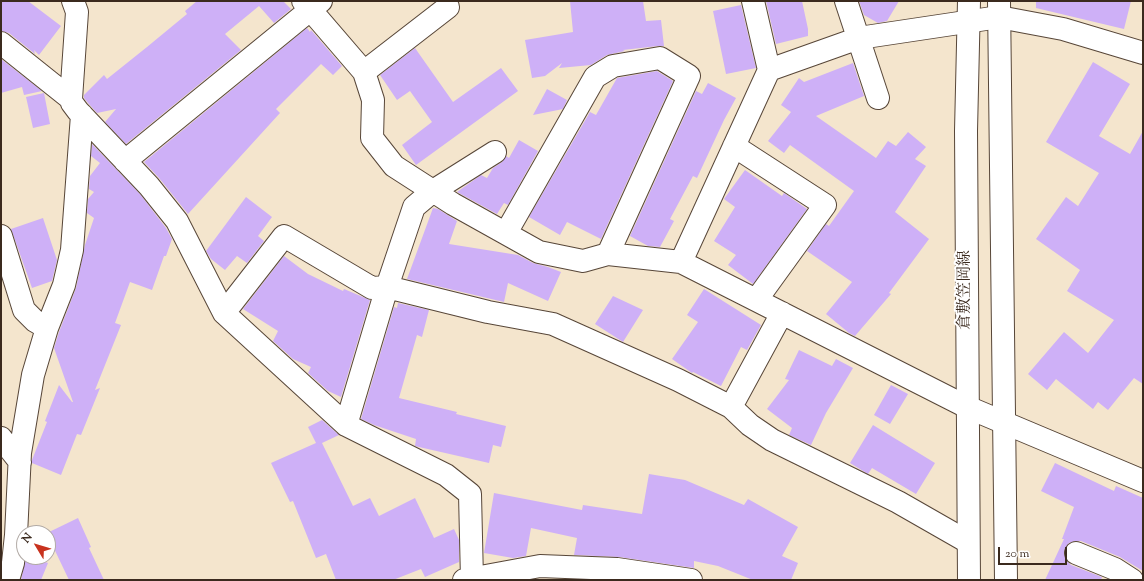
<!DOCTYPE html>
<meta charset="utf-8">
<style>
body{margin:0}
#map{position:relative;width:1144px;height:581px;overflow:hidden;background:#f4e5cd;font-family:"Sorts Mill Goudy",serif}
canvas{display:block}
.frame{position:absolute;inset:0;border:2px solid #3b2a1e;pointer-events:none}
.north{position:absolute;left:16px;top:525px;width:40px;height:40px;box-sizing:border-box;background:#fff;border:1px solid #b1aaa5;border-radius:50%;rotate:308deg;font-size:11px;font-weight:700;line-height:16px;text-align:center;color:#3b2a1e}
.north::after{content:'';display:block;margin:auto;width:14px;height:18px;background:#c8321e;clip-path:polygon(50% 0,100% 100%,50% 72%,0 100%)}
.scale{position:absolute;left:998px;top:547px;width:69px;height:18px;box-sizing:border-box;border:2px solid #3b2a1e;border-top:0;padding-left:5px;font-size:12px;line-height:14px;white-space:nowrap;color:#3b2a1e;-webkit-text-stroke:3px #fff;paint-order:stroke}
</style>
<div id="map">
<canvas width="1144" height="581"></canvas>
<div class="frame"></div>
<div class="north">N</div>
<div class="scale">20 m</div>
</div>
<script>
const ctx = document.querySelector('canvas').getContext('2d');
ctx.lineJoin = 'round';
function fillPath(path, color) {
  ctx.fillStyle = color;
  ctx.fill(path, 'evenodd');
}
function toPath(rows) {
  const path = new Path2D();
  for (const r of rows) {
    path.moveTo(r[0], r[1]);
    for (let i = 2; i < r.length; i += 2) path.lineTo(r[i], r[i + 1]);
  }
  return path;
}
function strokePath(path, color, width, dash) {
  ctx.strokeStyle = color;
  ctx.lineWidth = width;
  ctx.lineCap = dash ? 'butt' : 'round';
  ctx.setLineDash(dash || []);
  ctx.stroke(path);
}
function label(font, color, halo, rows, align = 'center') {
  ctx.font = font + ' "Sorts Mill Goudy","Noto Serif JP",serif';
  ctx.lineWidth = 4;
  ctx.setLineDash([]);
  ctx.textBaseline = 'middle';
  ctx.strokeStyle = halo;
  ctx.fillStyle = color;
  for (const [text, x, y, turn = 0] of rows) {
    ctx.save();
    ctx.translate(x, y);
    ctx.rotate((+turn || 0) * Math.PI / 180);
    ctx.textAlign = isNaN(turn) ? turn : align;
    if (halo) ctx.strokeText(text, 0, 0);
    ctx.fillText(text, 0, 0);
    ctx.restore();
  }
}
fillPath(toPath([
 [1,1,28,1,61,26,39,55,34,50,35,54,9,33,1,31],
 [197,1,283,1,291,9,274,23,259,6,225,34,241,50,126,144,105,122,116,109,97,113,88,103,84,98,84,95,104,75,107,79,147,47,187,14,185,11],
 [570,1,643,1,646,21,661,20,664,46,658,46,623,50,625,51,607,55,591,65,559,68,562,63,545,76,532,78,525,40,573,32],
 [766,1,802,1,808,29,808,36,776,44],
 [859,1,899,1,887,21,878,23,864,15],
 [1036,1,1131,1,1124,29,1036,8],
 [741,5,756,68,726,74,713,11],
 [307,28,310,32,311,30,342,66,333,75,321,64,276,109,280,113,188,214,159,178,144,162],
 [415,48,453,102,501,68,518,91,416,165,402,145,432,122,410,91,397,100,380,75],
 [1,59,42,91,24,95,22,87,1,93],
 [1093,62,1130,84,1099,136,1130,154,1143,131,1143,384,1134,378,1108,410,1098,402,1093,409,1056,379,1047,390,1028,374,1064,332,1088,353,1114,320,1067,291,1080,270,1036,239,1066,197,1078,206,1099,173,1046,142],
 [853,63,864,96,816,116,876,158,888,141,896,146,908,132,926,147,915,159,926,166,895,212,929,239,889,293,891,294,855,336,849,333,826,314,852,282,807,251,826,224,829,226,854,191,790,145,784,153,768,141,791,112,781,105,799,78,804,82],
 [657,71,673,81,601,239,567,222,560,235,529,217,590,112,596,115,617,78],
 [708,83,736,98,724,120,697,178,693,176,670,219,674,221,660,247,648,246,630,236,696,91,702,94],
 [547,89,567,100,563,109,533,115],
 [44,93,50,124,33,128,26,97],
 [519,140,538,151,508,205,504,203,497,214,457,192,481,175,487,178,493,168,502,162,506,156,509,158],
 [92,144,140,194,166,228,172,239,166,256,164,256,152,290,130,282,115,323,121,325,95,390,100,388,81,435,77,434,61,475,32,463,32,460,47,422,45,421,59,385,72,402,73,402,54,348,59,332,76,288,85,245,94,218,87,213,88,199,94,192,89,189,90,176,100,163,91,156],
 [745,170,782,196,784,193,807,209,753,284,728,265,736,255,714,241,735,207,724,199],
 [246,197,272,217,258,236,264,241,247,263,237,256,225,270,211,259,206,251],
 [433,208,438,209,457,221,449,244,518,255,533,263,548,267,561,272,548,301,508,283,504,302,407,279],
 [43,218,57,260,52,281,32,288,11,229],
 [284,256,308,274,343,291,344,289,370,300,341,397,328,391,308,373,311,367,293,359,273,341,278,331,243,309],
 [704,289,761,325,747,350,741,347,721,386,693,372,692,373,672,359,698,322,687,315],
 [613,296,643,310,623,342,595,324],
 [398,303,429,310,422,337,417,335,399,398,457,412,456,414,506,426,501,447,493,445,489,463,419,447,415,446,416,439,374,425,361,419,394,307,397,308],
 [799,350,832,366,836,359,853,368,826,413,811,445,789,435,792,428,767,409,789,380,785,379],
 [891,385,908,394,890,424,874,415],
 [322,420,339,435,322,443,353,506,370,498,379,516,415,498,434,538,454,529,459,540,459,562,425,577,421,569,393,580,336,580,326,554,316,558,293,501,290,502,271,463,316,443,308,427],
 [873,425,935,463,916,494,872,468,868,474,850,463],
 [1055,463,1114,491,1116,486,1143,498,1143,571,1120,557,1081,541,1075,541,1069,543,1065,548,1064,554,1066,560,1071,565,1102,577,1101,580,1045,580,1064,539,1062,539,1074,507,1041,491],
 [649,474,685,480,744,505,748,499,798,527,782,556,798,563,791,580,753,580,718,566,694,561,694,568,619,557,574,555,577,538,531,528,526,556,513,558,484,553,494,493,582,510,583,505,642,514],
 [78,518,91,547,89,548,104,580,69,580,48,536,48,533,47,533],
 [26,557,31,557,48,563,41,580,21,580]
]), '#ceb0f7');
const street = toPath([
 [73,1,77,12,71,99,72,103,78,111,149,186,177,221,224,313,346,425,446,475,470,494,472,580],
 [303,1,364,72,373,100,372,138,394,166,453,204,539,252,583,261,608,254,681,262,967,407,1143,481],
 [846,1,878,98],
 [1,43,71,99],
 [769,70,859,38,999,17,1063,29,1143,53],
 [364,72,448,7],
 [734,146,825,205,757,299],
 [125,161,321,1],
 [506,233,595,77,613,66,660,58,689,76,608,254],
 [1,236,24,310,35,321,47,328],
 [681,262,769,70,753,1],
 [224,313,284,236,372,288,387,287,488,312,553,324,678,380,731,407,750,425,772,440,898,502,968,542],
 [731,407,782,313],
 [346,425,387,287,414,207,433,191,495,152],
 [1,438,20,462],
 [1076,553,1115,569,1132,580],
 [8,580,13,563,16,535,20,453,33,375,47,328,64,285,72,250,82,115],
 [464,580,540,566,617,569,691,580]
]);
const primary = toPath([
 [969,1,966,131,969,580],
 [999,1,1006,580]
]);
strokePath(street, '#574638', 24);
strokePath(primary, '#574638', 24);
strokePath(street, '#fff', 22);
strokePath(primary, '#fff', 22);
label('16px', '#3b2a1e', '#fff', [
 ["倉敷笠岡線",966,290,-90]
]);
</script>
